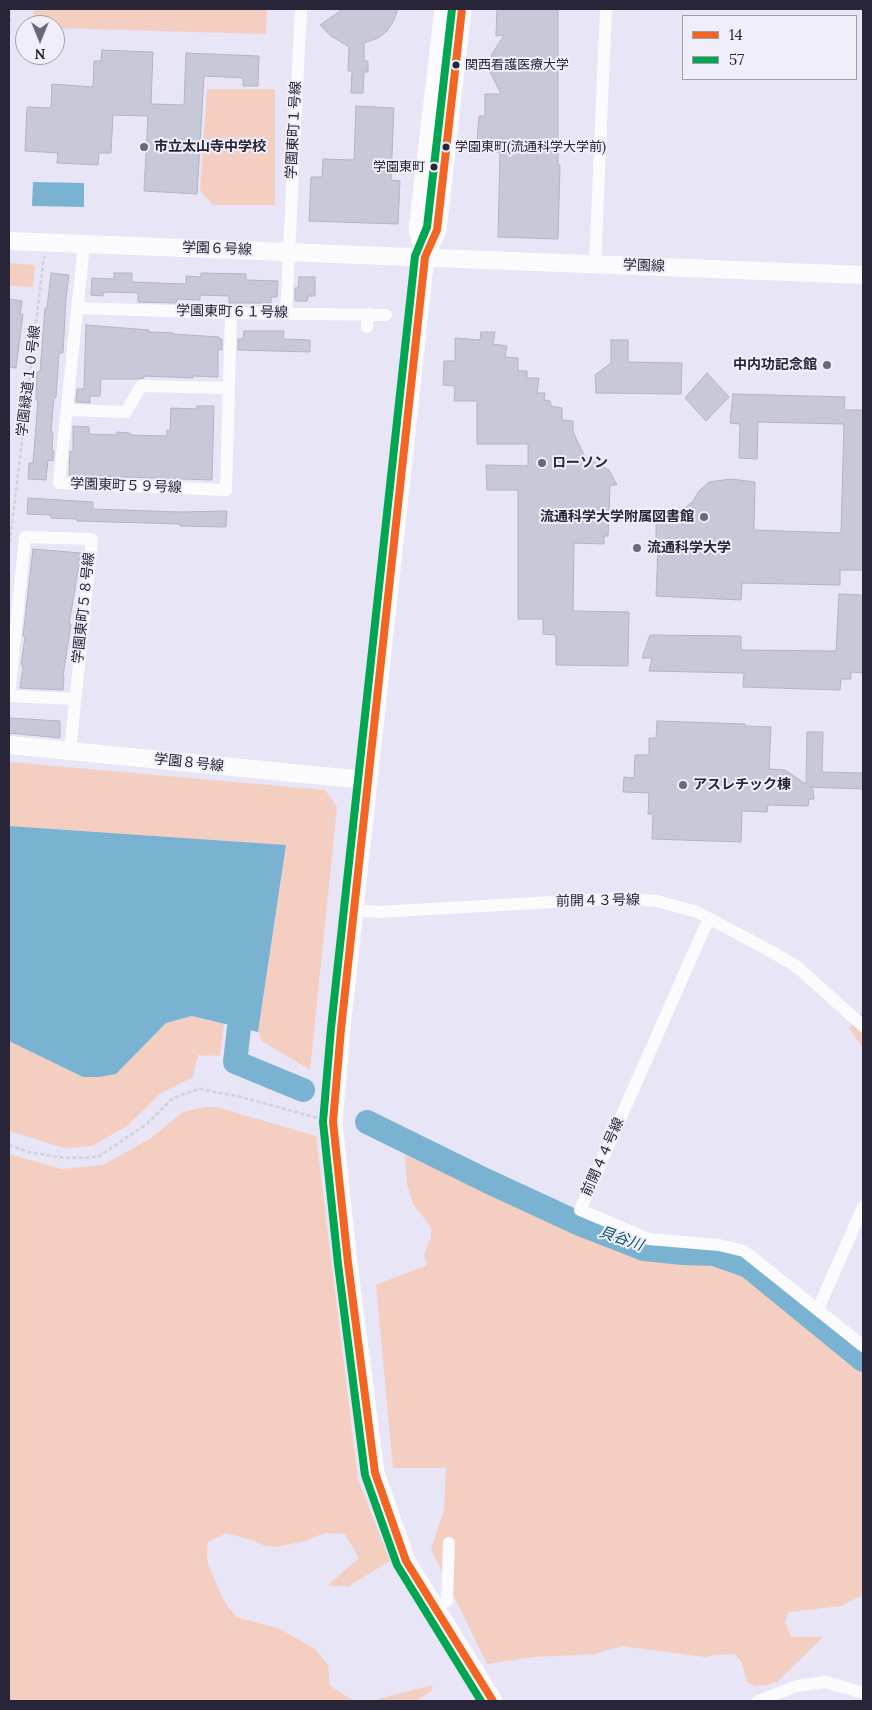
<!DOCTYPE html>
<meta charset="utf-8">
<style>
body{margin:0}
#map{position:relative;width:872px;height:1710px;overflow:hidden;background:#e7e5f6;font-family:Lora,serif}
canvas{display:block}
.frame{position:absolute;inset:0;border:10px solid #272537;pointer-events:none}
.legend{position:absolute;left:682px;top:15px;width:175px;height:65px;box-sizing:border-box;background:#f0eff9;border:1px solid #a09eab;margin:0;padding:6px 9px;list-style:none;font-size:15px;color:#272537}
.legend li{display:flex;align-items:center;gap:10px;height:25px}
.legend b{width:25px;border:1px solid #a09eab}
.north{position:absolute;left:15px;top:15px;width:50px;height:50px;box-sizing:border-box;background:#f0eff9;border:1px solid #a09eab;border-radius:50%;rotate:180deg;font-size:14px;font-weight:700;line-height:20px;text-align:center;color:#272537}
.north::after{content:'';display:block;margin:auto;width:18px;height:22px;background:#6a687a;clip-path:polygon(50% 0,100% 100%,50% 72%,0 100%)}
</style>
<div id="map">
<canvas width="872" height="1710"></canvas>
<div class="frame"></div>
<ul class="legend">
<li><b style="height:6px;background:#f26522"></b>14</li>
<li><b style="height:6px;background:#00a651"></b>57</li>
</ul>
<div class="north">N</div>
</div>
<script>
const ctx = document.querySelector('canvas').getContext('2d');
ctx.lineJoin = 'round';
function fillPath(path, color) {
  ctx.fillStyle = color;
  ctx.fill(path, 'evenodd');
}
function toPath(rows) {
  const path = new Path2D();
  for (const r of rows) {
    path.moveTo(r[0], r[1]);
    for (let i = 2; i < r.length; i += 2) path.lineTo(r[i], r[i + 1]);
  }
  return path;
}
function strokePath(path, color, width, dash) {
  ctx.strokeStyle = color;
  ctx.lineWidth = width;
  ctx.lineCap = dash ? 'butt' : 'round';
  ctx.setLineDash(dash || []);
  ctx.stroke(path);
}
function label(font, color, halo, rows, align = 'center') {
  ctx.font = font + ' Lora,"Noto Sans JP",serif';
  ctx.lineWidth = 4;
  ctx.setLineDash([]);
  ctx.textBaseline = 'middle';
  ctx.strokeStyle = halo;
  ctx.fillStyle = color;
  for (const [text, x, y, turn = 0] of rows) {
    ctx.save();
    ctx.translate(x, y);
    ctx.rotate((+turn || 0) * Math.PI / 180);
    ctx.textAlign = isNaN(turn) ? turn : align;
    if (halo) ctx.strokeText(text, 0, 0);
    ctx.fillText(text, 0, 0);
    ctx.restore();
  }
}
fillPath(toPath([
 [34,9,267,9,266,34,55,28,55,25,42,25,33,17],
 [207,89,275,89,275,205,213,205,200,190],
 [9,263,35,265,33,287,9,286],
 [9,762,325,790,337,807,310,1070,262,1041,258,1032,286,845,9,826],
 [863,1010,863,1048,849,1028],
 [192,1016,224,1024,220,1056,198,1055,193,1077,161,1093,127,1126,92,1146,64,1148,9,1131,9,1041,83,1077,116,1074,166,1023],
 [205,1107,216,1107,316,1136,358,1479,390,1561,347,1587,328,1585,359,1558,345,1534,324,1533,306,1541,275,1547,265,1546,255,1541,226,1533,208,1542,207,1554,208,1564,224,1601,236,1617,278,1628,315,1649,328,1665,330,1686,354,1701,9,1701,9,1154,61,1169,103,1165,151,1138,183,1112],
 [405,1155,637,1258,715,1261,751,1275,863,1365,863,1595,841,1606,789,1612,785,1621,791,1637,823,1637,777,1682,766,1685,755,1686,747,1682,742,1663,735,1654,714,1655,705,1657,622,1646,595,1654,534,1657,487,1664,431,1549,444,1510,446,1468,393,1468,376,1285,427,1265,424,1255,431,1237,431,1227,413,1204,407,1184],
 [433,1685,431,1691,416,1701,371,1701]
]), '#f4cec1');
fillPath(toPath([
 [33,182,84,183,84,207,32,206],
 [9,826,286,845,258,1032,192,1016,166,1023,116,1074,99,1077,83,1077,9,1041]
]), '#7ab3d2');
strokePath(toPath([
 [239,1028,235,1062,303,1090],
 [367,1122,487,1181,580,1224,644,1249,683,1253,714,1254,748,1266,863,1360]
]), '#7ab3d2', 24);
const building = toPath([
 [343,9,398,9,394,20,387,31,378,38,364,43,364,61,368,61,368,72,364,72,363,93,351,93,352,71,348,71,349,47,331,36,320,25,343,9],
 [497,9,558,9,558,165,560,165,558,239,498,237,500,152,476,152,479,116,485,116,485,94,501,94,490,72,489,62,492,54,504,35,496,36,497,9],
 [102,50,153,52,151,104,184,105,186,53,259,56,258,86,243,86,243,78,204,76,197,194,144,191,148,116,113,115,111,153,99,153,98,165,57,163,58,153,25,151,27,107,51,108,52,84,93,87,94,61,101,61,102,50],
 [356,106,394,108,391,180,400,181,398,224,309,221,311,177,322,177,323,159,354,160,356,106],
 [51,273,69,275,66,298,63,353,59,353,56,398,54,397,51,431,53,432,52,450,54,451,53,461,48,460,46,480,28,479,29,463,33,463,38,400,36,400,37,372,40,372,45,308,47,308,51,273],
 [114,273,132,273,132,282,186,284,186,276,201,277,201,273,246,274,246,280,278,281,277,297,271,297,271,303,229,303,229,296,200,295,200,300,177,299,177,303,138,302,138,293,108,292,103,293,103,296,91,295,92,278,114,279,114,273],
 [299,277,315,277,315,296,308,296,307,301,295,301,295,288,298,288,299,277],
 [9,299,22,301,20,314,23,314,16,368,9,367,9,299],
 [86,325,149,330,149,332,173,333,173,334,219,337,219,339,222,339,222,350,219,349,218,352,218,377,193,376,193,378,144,376,144,378,137,379,101,379,100,396,90,396,90,403,76,402,77,389,84,389,86,325],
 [244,331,284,331,283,339,310,340,310,352,238,350,238,339,243,339,244,331],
 [481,332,495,332,493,344,507,346,505,357,518,358,518,371,527,371,527,378,539,378,537,393,545,393,544,400,550,401,551,406,562,408,562,420,573,421,573,432,585,457,609,470,617,485,610,485,608,536,604,536,604,544,574,543,573,611,629,612,628,666,556,665,556,635,543,634,543,619,518,619,518,490,487,490,486,465,528,466,528,444,477,444,477,401,454,401,455,386,443,385,444,361,455,361,455,338,480,340,481,332],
 [611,340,628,340,628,362,682,363,681,394,596,393,595,375,611,363,611,340],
 [707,373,729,397,706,421,685,398,707,373],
 [733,394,845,397,844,410,863,410,863,570,840,570,840,585,742,583,741,600,656,596,658,550,656,550,656,521,670,514,682,511,693,501,699,491,709,482,731,479,755,482,754,530,841,533,844,424,758,422,757,459,739,458,740,424,730,423,733,394],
 [197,406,214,406,212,480,69,475,70,451,73,452,73,426,89,427,89,434,117,435,117,432,130,433,130,435,167,436,167,430,170,431,171,408,197,409,197,406],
 [28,498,93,502,93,509,180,512,227,511,226,527,180,526,180,524,77,521,77,519,51,518,51,515,27,514,28,498],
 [33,549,81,553,69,624,71,624,63,676,64,676,63,690,20,688,23,666,21,665,25,637,23,636,33,549],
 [839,594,863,595,863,673,851,672,851,679,841,679,840,690,743,687,744,673,649,671,652,658,642,658,650,635,741,636,741,650,836,651,839,594],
 [9,718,60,721,60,738,9,733,9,718],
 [657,721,745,724,745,726,771,727,769,769,785,770,806,784,807,732,823,732,822,772,863,773,863,789,810,787,813,789,814,799,809,799,808,806,768,805,767,812,742,811,741,842,652,839,653,814,648,814,649,793,623,792,624,777,634,778,635,755,649,755,649,738,656,738,657,721]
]);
fillPath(building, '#c7c9d9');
strokePath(building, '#b2b4c4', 1);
strokePath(toPath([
 [9,42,10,9],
 [9,549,44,256],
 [9,1145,28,1152,65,1158,98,1157,148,1123,173,1098,199,1089,237,1096,318,1118]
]), '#d3d1d7', 2.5, [4, 2.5]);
strokePath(toPath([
 [84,244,59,483,226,490,231,313],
 [595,264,606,9],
 [78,308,231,313,386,315],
 [286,313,301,9],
 [367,327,368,314],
 [67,410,126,412,141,386,228,388],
 [70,751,92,539,25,537,9,696,75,699],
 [355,910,378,912,623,898,657,901,697,912,774,953,796,966,863,1026],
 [710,919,704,929,580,1210,649,1239,719,1245,744,1251,863,1346],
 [818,1309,863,1207],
 [435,1608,447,1601,449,1543],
 [758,1701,797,1686,826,1682,863,1693]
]), '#fbfbfe', 12);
strokePath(toPath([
 [9,241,863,275],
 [9,745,344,778,369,779]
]), '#fbfbfe', 18);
strokePath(toPath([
 [462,9,437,230,425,257,341,1029,333,1122,348,1263,375,1473,406,1561,493,1701],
 [425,257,418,229,444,9]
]), '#fbfbfe', 19);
strokePath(toPath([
 [462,9,437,230,425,257,341,1029,333,1122,348,1263,375,1473,406,1561,493,1701]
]), '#f26522', 8);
strokePath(toPath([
 [452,9,427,227,415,256,331,1028,323,1122,338,1264,365,1475,397,1565,481,1701]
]), '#00a651', 8);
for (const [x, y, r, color] of [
 [456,65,4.5,"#272537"],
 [144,147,5,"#6a687a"],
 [446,147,4.5,"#272537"],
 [434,167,4.5,"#272537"],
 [827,365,5,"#6a687a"],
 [542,463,5,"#6a687a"],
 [704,517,5,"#6a687a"],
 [637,548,5,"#6a687a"],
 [683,785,5,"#6a687a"]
]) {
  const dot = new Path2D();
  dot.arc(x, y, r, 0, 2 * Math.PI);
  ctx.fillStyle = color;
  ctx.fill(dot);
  strokePath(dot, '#f0eff9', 2);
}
label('13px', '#272537', '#f0eff9', [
 ["関西看護医療大学",465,65],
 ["学園東町(流通科学大学前)",455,147],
 ["学園東町",425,167,"right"]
], 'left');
label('14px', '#272537', '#f0eff9', [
 ["学園東町１号線",294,130,-87],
 ["学園６号線",217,249,2],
 ["学園線",644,266,2],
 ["学園東町６１号線",232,312,1],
 ["学園緑道１０号線",29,381,-83],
 ["学園東町５９号線",126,486,2],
 ["学園東町５８号線",84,608,-84],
 ["学園８号線",189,763,6],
 ["前開４３号線",598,901,-1],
 ["前開４４号線",603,1157,-66]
]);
label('bold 14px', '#272537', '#f0eff9', [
 ["市立太山寺中学校",154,147],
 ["中内功記念館",817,365,"right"],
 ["ローソン",552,463],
 ["流通科学大学附属図書館",694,517,"right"],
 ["流通科学大学",647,548],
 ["アスレチック棟",693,785]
], 'left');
label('italic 15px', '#0d506a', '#f0eff9', [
 ["貝谷川",621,1239,19]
]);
</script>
